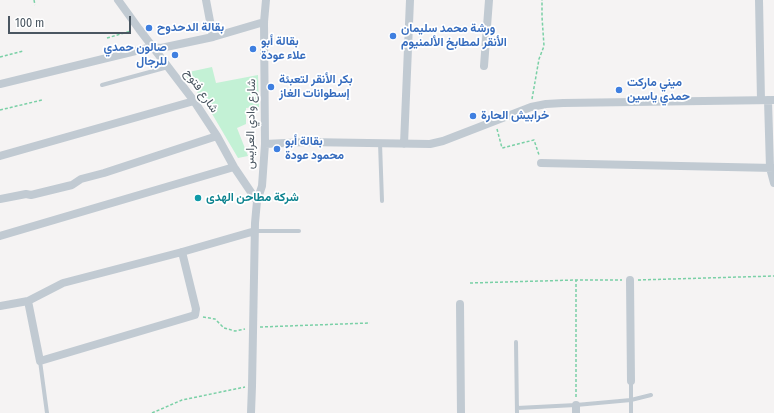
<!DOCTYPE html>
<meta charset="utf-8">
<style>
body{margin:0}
#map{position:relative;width:774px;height:413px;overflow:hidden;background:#f5f3f3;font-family:"Fira Sans Condensed",sans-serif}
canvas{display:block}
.scale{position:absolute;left:8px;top:16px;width:123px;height:18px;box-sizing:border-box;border:2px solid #4a5661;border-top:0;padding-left:5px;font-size:12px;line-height:14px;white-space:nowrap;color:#4a5661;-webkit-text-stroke:3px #fff;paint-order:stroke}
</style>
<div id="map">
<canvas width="774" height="413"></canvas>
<div class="scale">100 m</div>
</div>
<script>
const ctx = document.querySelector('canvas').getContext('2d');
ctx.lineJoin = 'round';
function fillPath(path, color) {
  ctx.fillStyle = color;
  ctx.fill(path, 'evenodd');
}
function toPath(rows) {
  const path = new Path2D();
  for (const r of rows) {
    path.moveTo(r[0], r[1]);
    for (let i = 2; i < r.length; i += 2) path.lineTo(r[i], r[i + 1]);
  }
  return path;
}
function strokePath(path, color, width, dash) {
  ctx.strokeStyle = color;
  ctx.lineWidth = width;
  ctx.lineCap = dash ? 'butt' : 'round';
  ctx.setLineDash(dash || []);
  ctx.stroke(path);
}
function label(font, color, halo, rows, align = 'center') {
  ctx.font = font + ' "Fira Sans Condensed",Vazirmatn,sans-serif';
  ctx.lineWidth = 3.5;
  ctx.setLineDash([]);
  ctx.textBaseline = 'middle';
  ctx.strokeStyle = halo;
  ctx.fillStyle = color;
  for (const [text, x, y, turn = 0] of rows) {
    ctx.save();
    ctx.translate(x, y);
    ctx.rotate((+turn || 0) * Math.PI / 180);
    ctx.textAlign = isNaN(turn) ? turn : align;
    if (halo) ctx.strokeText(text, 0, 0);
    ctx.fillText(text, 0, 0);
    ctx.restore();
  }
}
fillPath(toPath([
 [212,67,216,83,258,75,259,107,246,108,246,124,237,128,248,156,238,158,211,112,184,73]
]), '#c3f1d5');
strokePath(toPath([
 [34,0,35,5],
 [107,38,131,31],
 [0,57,23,51],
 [532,99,539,59,544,46,542,17,542,0],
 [0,110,42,100],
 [497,129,502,148,534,140,539,155],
 [638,280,774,276],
 [470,283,576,280,622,280],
 [203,317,215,319,224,328,235,331,245,329],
 [260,327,370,323],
 [576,397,576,280],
 [152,413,182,400,245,387]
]), '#7ad0a6', 1.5, [3, 2]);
strokePath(toPath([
 [102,85,168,67],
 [380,143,382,201],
 [255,231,299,231],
 [516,342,517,413],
 [40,361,47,413],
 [631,381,631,413],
 [517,408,576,405,631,400,651,395]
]), '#c1cad2', 4);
strokePath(toPath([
 [118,0,139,29,194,101,217,136,234,167,257,201],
 [206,0,213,37],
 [759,0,761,100],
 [484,66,489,0],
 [0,84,152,47,161,48,213,37,264,22],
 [768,100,770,168,774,183],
 [265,144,306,142,430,144,443,141,531,107,546,104,563,103,774,100],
 [404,144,410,0],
 [0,156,194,101],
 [541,163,774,168],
 [0,199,26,194,31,195,72,185,81,179,104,173,217,136],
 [0,236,234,167],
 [630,280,631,381],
 [28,301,40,361,195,315,196,309,182,252],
 [460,304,461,413],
 [0,306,28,301,63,283,182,252,255,231],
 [251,413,252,386,255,223,257,201,262,186,265,144,264,22,266,0],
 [576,413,576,405]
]), '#c1cad2', 8);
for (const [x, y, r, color] of [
 [149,28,4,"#3f7fe0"],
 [393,36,4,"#3f7fe0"],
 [253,49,4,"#3f7fe0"],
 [175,55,4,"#3f7fe0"],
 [271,87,4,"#3f7fe0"],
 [619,90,4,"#3f7fe0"],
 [473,116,4,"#3f7fe0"],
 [277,149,4,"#3f7fe0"],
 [198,198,4,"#0f9aa8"]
]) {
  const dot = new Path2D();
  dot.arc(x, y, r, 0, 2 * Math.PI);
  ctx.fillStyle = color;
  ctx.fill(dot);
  strokePath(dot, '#fff', 1.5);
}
label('bold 12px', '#366cbe', '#fff', [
 ["بقالة الدحدوح",157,28],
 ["ورشة محمد سليمان",401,29],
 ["الأنقر لمطابخ الألمنيوم",401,43],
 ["بقالة أبو",261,42],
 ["علاء عودة",261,56],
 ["صالون حمدي",167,48,"right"],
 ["للرجال",167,62,"right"],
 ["بكر الأنقر لتعبئة",279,80],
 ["إسطوانات الغاز",279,94],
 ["ميني ماركت",627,83],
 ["حمدي ياسين",627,97],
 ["خرابيش الحارة",481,116],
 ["بقالة أبو",285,142],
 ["محمود عودة",285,156]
], 'left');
label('12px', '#4a5661', '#fff', [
 ["شارع فتوح",201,91,55],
 ["شارع وادي العرايس",251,124,-89]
]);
label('bold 12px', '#0d838f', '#fff', [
 ["شركة مطاحن الهدى",206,198]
], 'left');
</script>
